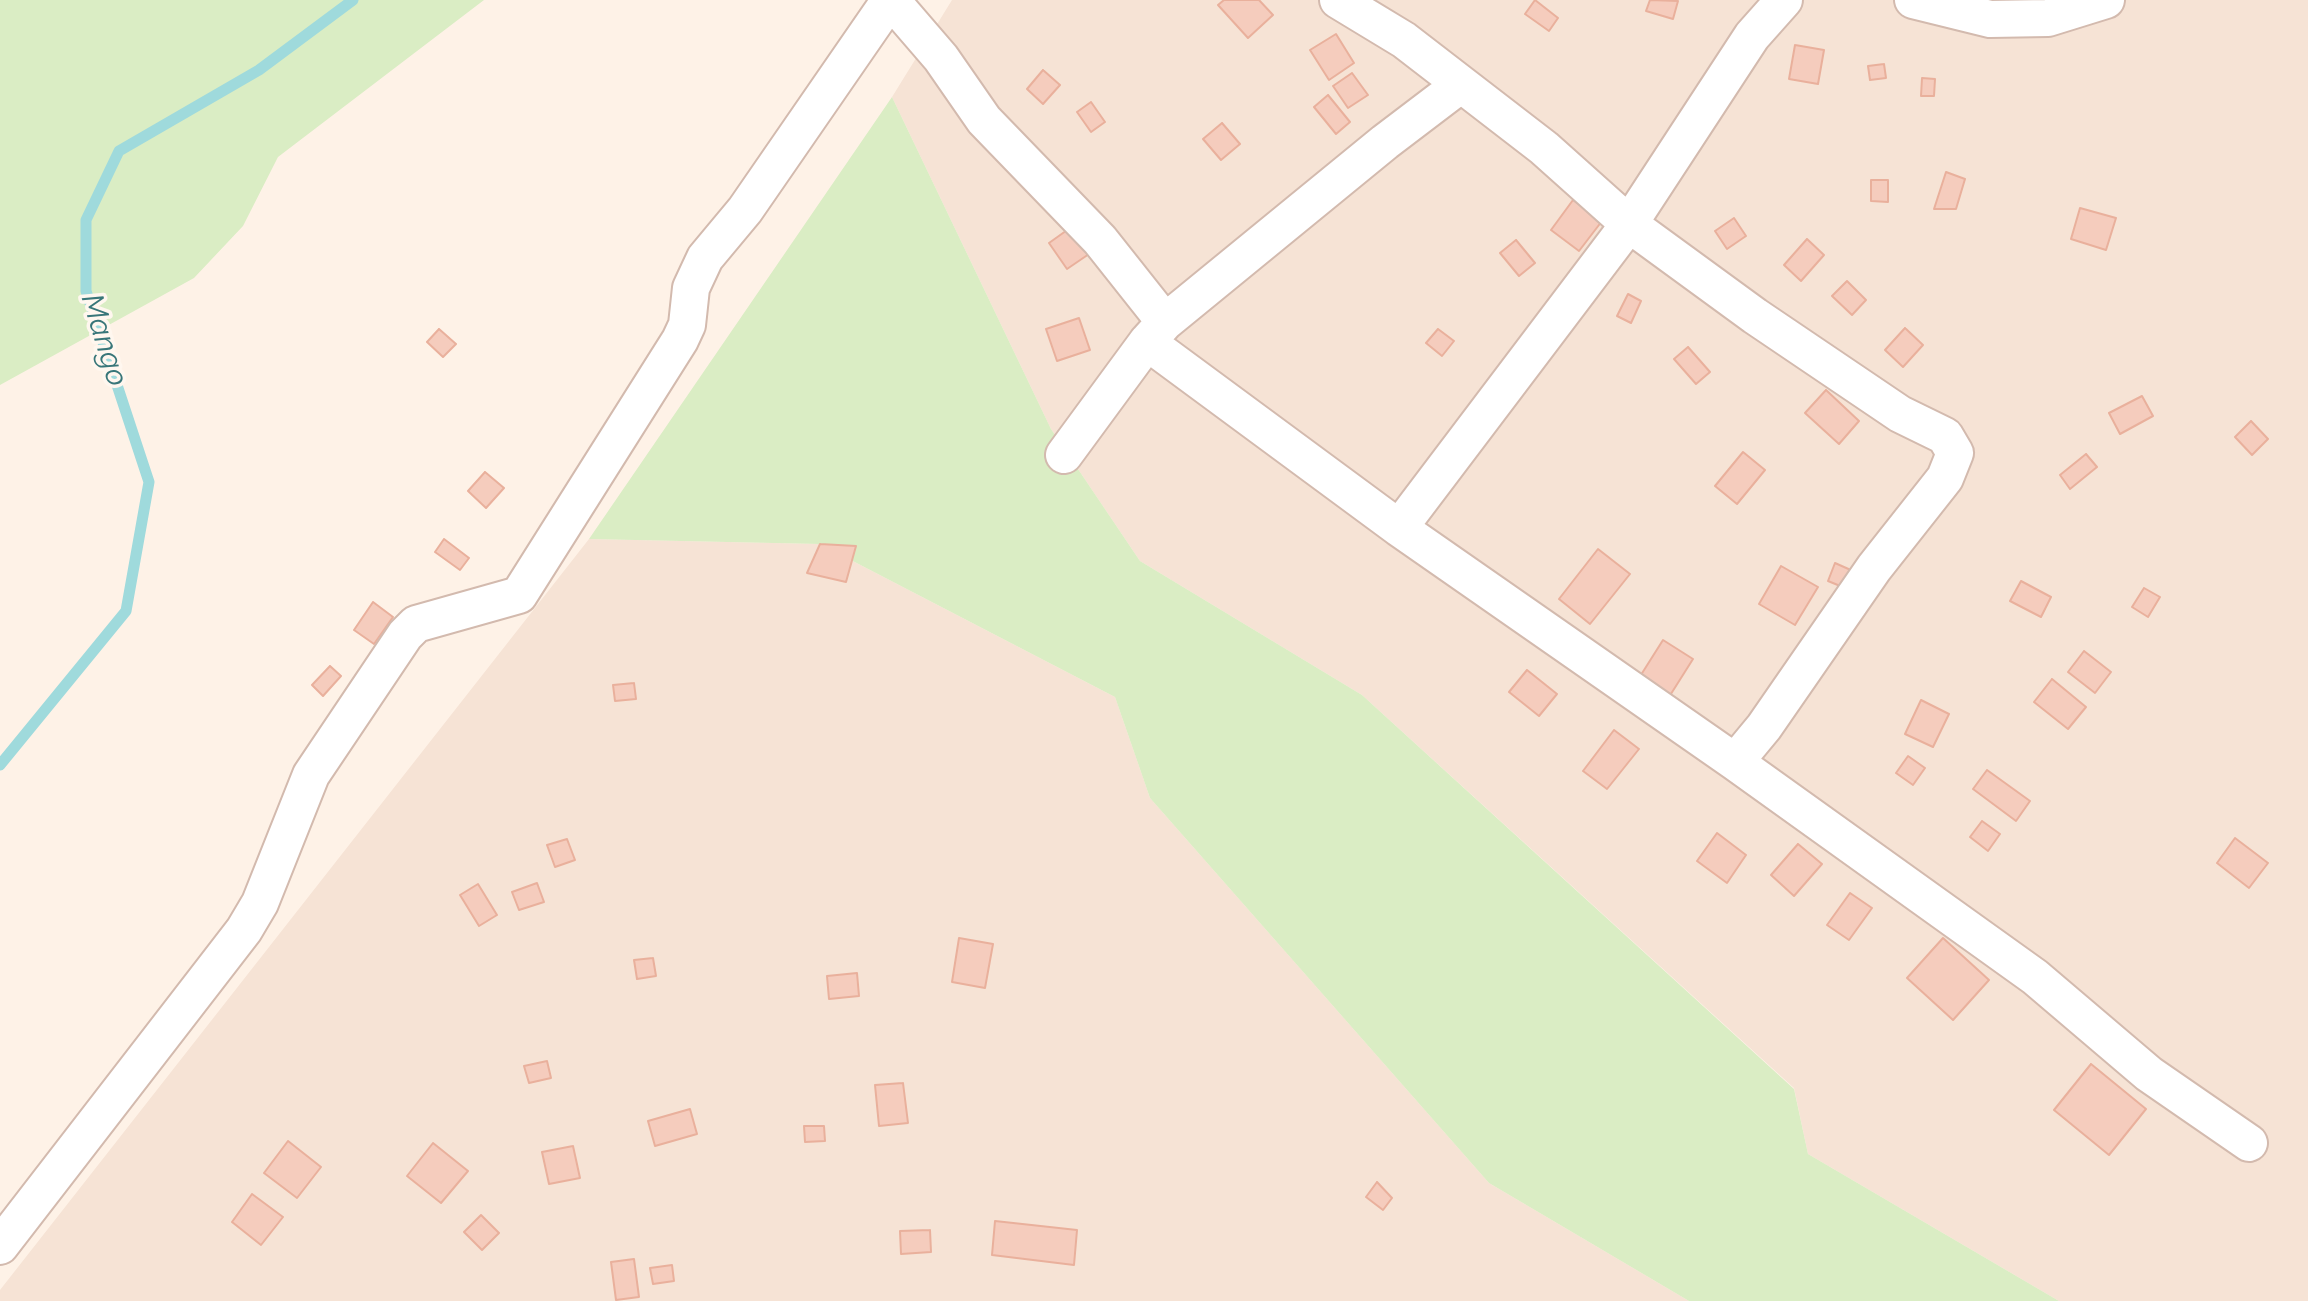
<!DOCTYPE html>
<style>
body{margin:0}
canvas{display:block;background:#fef2e7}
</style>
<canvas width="2308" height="1301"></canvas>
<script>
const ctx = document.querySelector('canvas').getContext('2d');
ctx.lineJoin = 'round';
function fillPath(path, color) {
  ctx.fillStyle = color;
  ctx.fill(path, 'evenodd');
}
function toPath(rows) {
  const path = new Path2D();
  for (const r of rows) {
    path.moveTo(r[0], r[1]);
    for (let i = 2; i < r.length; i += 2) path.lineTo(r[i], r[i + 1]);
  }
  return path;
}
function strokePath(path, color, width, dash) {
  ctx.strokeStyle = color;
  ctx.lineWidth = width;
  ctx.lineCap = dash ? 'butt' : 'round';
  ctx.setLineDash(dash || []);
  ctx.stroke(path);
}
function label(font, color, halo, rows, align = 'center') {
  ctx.font = font + ' Raleway,sans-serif';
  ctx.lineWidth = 7;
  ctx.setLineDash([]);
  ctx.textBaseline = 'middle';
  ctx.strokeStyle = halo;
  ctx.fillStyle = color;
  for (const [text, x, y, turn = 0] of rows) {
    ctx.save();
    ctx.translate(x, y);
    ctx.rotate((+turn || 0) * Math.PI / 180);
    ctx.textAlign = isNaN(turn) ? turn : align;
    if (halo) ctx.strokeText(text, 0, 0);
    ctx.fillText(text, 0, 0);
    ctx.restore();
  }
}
fillPath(toPath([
 [952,0,2308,0,2308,1301,2059,1301,1808,1154,1794,1088,1362,695,1140,561,1051,429,892,97],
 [589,539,820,544,1115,697,1150,798,1489,1183,1689,1301,0,1301,0,1290]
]), '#f6e3d5');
fillPath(toPath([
 [0,0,484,0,278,157,243,226,194,278,0,385],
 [892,97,1051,429,1140,561,1362,695,1794,1089,1808,1154,2059,1301,1689,1301,1489,1183,1150,798,1115,697,820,544,589,539]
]), '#daedc4');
strokePath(toPath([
 [0,765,126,611,149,482,86,291,86,220,119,151,259,70,353,0]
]), '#9fdadc', 11);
const building = toPath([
 [1224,0,1259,0,1273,15,1248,38,1218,5,1224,0],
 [1535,0,1558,18,1549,31,1525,14,1535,0],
 [1650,0,1678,1,1673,19,1646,11,1650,0],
 [1336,34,1354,63,1329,80,1310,50,1336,34],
 [1795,45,1824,50,1818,84,1789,79,1795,45],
 [1884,64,1886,78,1870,80,1868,66,1884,64],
 [1043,70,1060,85,1043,104,1027,89,1043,70],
 [1352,73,1368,95,1348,108,1333,86,1352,73],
 [1922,78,1935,79,1934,96,1921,96,1922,78],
 [1328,95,1350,122,1336,134,1314,107,1328,95],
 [1091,102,1105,122,1091,132,1077,112,1091,102],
 [1222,123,1240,144,1221,160,1203,139,1222,123],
 [1946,172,1965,179,1956,209,1934,209,1946,172],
 [1871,180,1888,180,1888,202,1871,201,1871,180],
 [1573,200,1602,221,1579,251,1551,230,1573,200],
 [2080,208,2116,218,2106,250,2071,239,2080,208],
 [1734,218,1746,236,1727,249,1715,231,1734,218],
 [1070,228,1089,254,1067,269,1049,243,1070,228],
 [1807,239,1824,255,1801,281,1784,265,1807,239],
 [1516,240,1535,263,1519,276,1500,253,1516,240],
 [1847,281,1866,300,1852,315,1832,296,1847,281],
 [1628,294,1641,301,1631,323,1617,316,1628,294],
 [1079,318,1090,350,1057,361,1046,329,1079,318],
 [1905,328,1923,345,1903,367,1885,350,1905,328],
 [439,329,456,344,443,357,427,342,439,329],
 [1438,329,1454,341,1442,356,1426,343,1438,329],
 [1688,347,1710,372,1696,384,1674,359,1688,347],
 [1826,390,1859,421,1839,444,1805,413,1826,390],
 [2142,396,2153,416,2120,434,2109,413,2142,396],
 [2251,421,2268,439,2252,455,2235,437,2251,421],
 [1743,452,1765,470,1737,504,1715,486,1743,452],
 [2086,454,2097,467,2070,489,2060,475,2086,454],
 [485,472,504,488,486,508,468,491,485,472],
 [444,539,469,558,460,570,435,552,444,539],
 [820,544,856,546,846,582,807,573,820,544],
 [1598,549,1630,574,1590,624,1559,599,1598,549],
 [1835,563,1853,571,1845,588,1828,581,1835,563],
 [1781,566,1818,587,1795,625,1759,604,1781,566],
 [2021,581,2051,597,2041,617,2010,601,2021,581],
 [2144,588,2160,597,2148,617,2132,607,2144,588],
 [373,602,393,617,374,644,354,630,373,602],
 [1663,640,1693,659,1669,697,1639,678,1663,640],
 [2084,651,2111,672,2095,693,2068,672,2084,651],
 [330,666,341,676,323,696,312,685,330,666],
 [1527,670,1557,694,1539,716,1509,692,1527,670],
 [2052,679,2086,707,2068,729,2034,702,2052,679],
 [634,683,636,699,615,701,613,685,634,683],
 [1921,700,1949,714,1933,747,1905,734,1921,700],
 [1614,730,1639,749,1607,789,1583,771,1614,730],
 [1908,756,1925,768,1913,785,1896,773,1908,756],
 [1987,770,2030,801,2016,821,1973,789,1987,770],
 [1982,821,2000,834,1988,851,1970,837,1982,821],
 [1717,833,1746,855,1727,883,1697,861,1717,833],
 [2235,838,2268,863,2249,888,2217,863,2235,838],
 [567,839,575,860,555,867,547,845,567,839],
 [1798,844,1822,864,1794,896,1771,875,1798,844],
 [537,883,544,902,519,910,512,892,537,883],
 [478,884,497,915,479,926,460,895,478,884],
 [1850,893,1872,908,1849,940,1827,925,1850,893],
 [959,938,993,944,985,988,952,982,959,938],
 [1943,938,1989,980,1953,1020,1907,978,1943,938],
 [653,958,656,976,637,979,634,960,653,958],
 [857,973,859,996,829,999,827,976,857,973],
 [547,1061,551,1078,529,1083,524,1066,547,1061],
 [2091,1064,2146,1109,2109,1155,2054,1110,2091,1064],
 [903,1083,908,1123,879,1126,875,1085,903,1083],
 [690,1109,697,1134,655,1146,648,1121,690,1109],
 [804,1126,824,1126,825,1141,805,1142,804,1126],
 [288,1141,321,1167,297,1198,264,1173,288,1141],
 [433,1143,468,1171,441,1203,407,1176,433,1143],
 [573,1146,580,1178,549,1184,542,1152,573,1146],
 [1377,1182,1392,1198,1383,1210,1366,1197,1377,1182],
 [252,1194,283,1217,261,1245,232,1222,252,1194],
 [481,1215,499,1233,482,1250,464,1232,481,1215],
 [995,1221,1077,1230,1074,1265,992,1255,995,1221],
 [930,1230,931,1252,901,1254,900,1231,930,1230],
 [634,1259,639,1297,616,1300,611,1262,634,1259],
 [672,1265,674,1281,653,1284,650,1268,672,1265]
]);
fillPath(building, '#f5ccbd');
strokePath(building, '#e9b09c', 2);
const minor = toPath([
 [891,0,941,58,984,120,1100,240,1165,322],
 [1338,0,1404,40,1544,148,1629,224,1755,316,1900,414,1945,436,1955,453,1945,478,1874,568,1764,727,1735,762],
 [1913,0,1990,19,2048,18,2106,0],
 [1147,342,1399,528,1735,762,2035,977,2149,1074,2249,1143],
 [1064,455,1147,342,1165,322,1385,142,1460,85],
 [1399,528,1629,224,1752,36,1784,0],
 [0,1246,244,930,260,903,311,775,405,635,416,624,519,595,680,340,687,325,691,288,705,258,745,210,890,0]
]);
strokePath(minor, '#d3baae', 40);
strokePath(minor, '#fff', 36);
label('italic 30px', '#387679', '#fff7ef', [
 ["Mango",104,340,73]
]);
</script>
